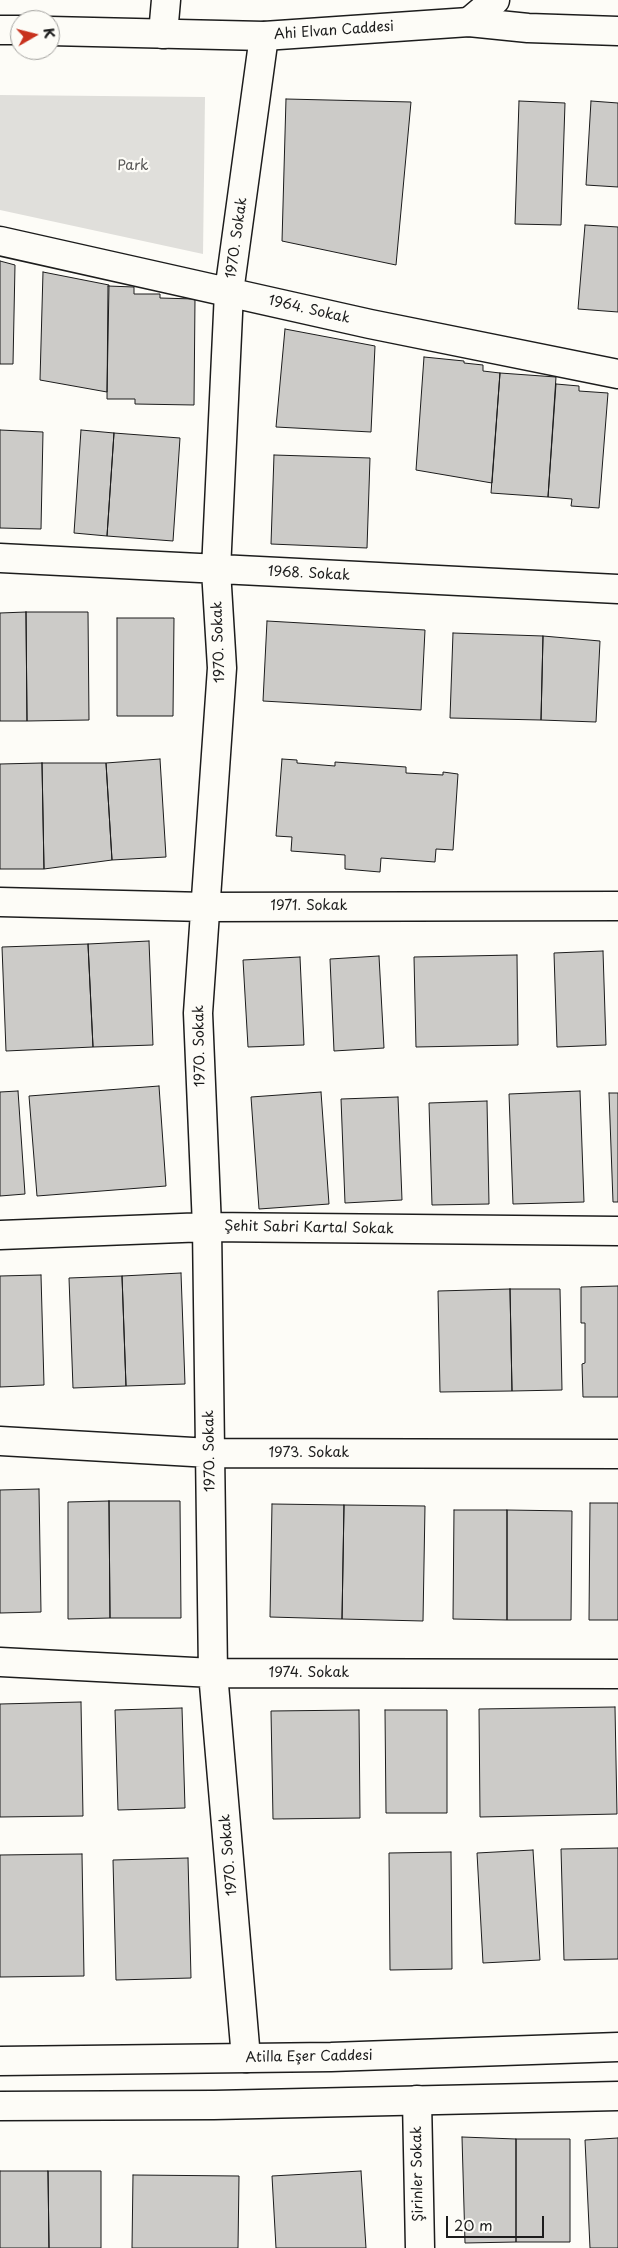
<!DOCTYPE html>
<meta charset="utf-8">
<style>
body{margin:0}
#map{position:relative;width:618px;height:2248px;overflow:hidden;background:#fdfcf7;font-family:"Playpen Sans",sans-serif}
canvas{display:block}
.north{position:absolute;left:10px;top:10px;width:50px;height:50px;box-sizing:border-box;background:#fdfcf7;border:1px solid #a3a29f;border-radius:50%;rotate:82deg;font-size:14px;font-weight:700;line-height:20px;text-align:center;color:#1c1c1c}
.north::after{content:'';display:block;margin:auto;width:18px;height:22px;background:#c8321e;clip-path:polygon(50% 0,100% 100%,50% 72%,0 100%)}
.scale{position:absolute;left:446px;top:2216px;width:98px;height:22px;box-sizing:border-box;border:2px solid #1c1c1c;border-top:0;padding-left:6px;font-size:15px;line-height:18px;white-space:nowrap;color:#1c1c1c;-webkit-text-stroke:4px #fdfcf7;paint-order:stroke}
</style>
<div id="map">
<canvas width="618" height="2248"></canvas>
<div class="north">K</div>
<div class="scale">20 m</div>
</div>
<script>
const ctx = document.querySelector('canvas').getContext('2d');
ctx.lineJoin = 'round';
function fillPath(path, color) {
  ctx.fillStyle = color;
  ctx.fill(path, 'evenodd');
}
function toPath(rows) {
  const path = new Path2D();
  for (const r of rows) {
    path.moveTo(r[0], r[1]);
    for (let i = 2; i < r.length; i += 2) path.lineTo(r[i], r[i + 1]);
  }
  return path;
}
function strokePath(path, color, width, dash) {
  ctx.strokeStyle = color;
  ctx.lineWidth = width;
  ctx.lineCap = dash ? 'butt' : 'round';
  ctx.setLineDash(dash || []);
  ctx.stroke(path);
}
function label(font, color, halo, rows, align = 'center') {
  ctx.font = font + ' "Playpen Sans",sans-serif';
  ctx.lineWidth = 4.5;
  ctx.setLineDash([]);
  ctx.textBaseline = 'middle';
  ctx.strokeStyle = halo;
  ctx.fillStyle = color;
  for (const [text, x, y, turn = 0] of rows) {
    ctx.save();
    ctx.translate(x, y);
    ctx.rotate((+turn || 0) * Math.PI / 180);
    ctx.textAlign = isNaN(turn) ? turn : align;
    if (halo) ctx.strokeText(text, 0, 0);
    ctx.fillText(text, 0, 0);
    ctx.restore();
  }
}
fillPath(toPath([
 [0,95,205,97,203,254,0,210]
]), '#e0dfdb');
const building = toPath([
 [286,99,411,102,396,265,282,241,286,99],
 [519,101,565,103,561,225,515,224,519,101],
 [591,101,618,103,618,187,586,185,591,101],
 [585,225,618,227,618,312,578,309,585,225],
 [0,261,15,265,13,364,0,364,0,261],
 [43,272,109,285,107,392,40,380,43,272],
 [108,286,134,287,134,294,160,294,160,298,195,299,194,405,135,404,135,399,107,399,108,286],
 [285,329,375,346,371,432,276,427,285,329],
 [424,357,464,361,464,363,483,365,483,371,500,373,492,483,416,470,424,357],
 [500,373,556,377,548,497,491,493,500,373],
 [556,384,579,386,579,391,608,393,599,508,571,506,572,499,548,497,556,384],
 [0,430,43,432,41,529,0,528,0,430],
 [81,430,114,433,107,536,74,533,81,430],
 [114,433,180,438,173,541,107,536,114,433],
 [274,455,370,458,367,548,271,544,274,455],
 [26,612,27,721,0,721,0,613,26,612],
 [26,612,88,612,89,720,27,721,26,612],
 [117,618,174,618,173,716,117,716,117,618],
 [267,621,425,630,421,710,263,701,267,621],
 [453,633,543,636,541,720,450,718,453,633],
 [543,636,600,641,596,722,541,720,543,636],
 [160,759,166,857,112,860,106,763,160,759],
 [282,759,297,760,297,763,335,766,335,762,406,767,406,773,443,775,443,772,458,774,453,850,436,849,435,862,381,858,380,872,345,869,345,855,291,851,292,837,276,836,282,759],
 [42,763,44,869,0,869,0,764,42,763],
 [42,763,106,763,112,860,44,869,42,763],
 [149,941,153,1045,93,1047,88,944,149,941],
 [88,944,93,1047,6,1051,2,947,88,944],
 [603,951,606,1045,557,1047,554,953,603,951],
 [517,955,518,1045,416,1047,414,957,517,955],
 [379,956,384,1048,334,1051,330,959,379,956],
 [300,957,304,1045,248,1047,243,960,300,957],
 [159,1086,166,1186,37,1196,29,1096,159,1086],
 [18,1091,25,1194,0,1196,0,1092,18,1091],
 [580,1091,584,1202,513,1204,509,1094,580,1091],
 [321,1092,329,1204,259,1209,251,1097,321,1092],
 [609,1093,618,1093,618,1202,613,1202,609,1093],
 [398,1097,402,1200,345,1203,341,1099,398,1097],
 [487,1101,489,1204,432,1205,429,1103,487,1101],
 [181,1273,185,1384,126,1386,122,1276,181,1273],
 [41,1275,44,1385,0,1387,0,1276,41,1275],
 [122,1276,126,1386,73,1388,69,1278,122,1276],
 [618,1286,618,1397,583,1397,582,1364,585,1363,585,1323,581,1323,581,1287,618,1286],
 [510,1289,512,1391,440,1392,438,1291,510,1289],
 [510,1289,560,1289,562,1390,512,1391,510,1289],
 [39,1489,41,1612,0,1613,0,1490,39,1489],
 [109,1501,110,1618,68,1619,68,1502,109,1501],
 [109,1501,180,1501,181,1618,110,1618,109,1501],
 [590,1503,618,1503,618,1620,589,1620,590,1503],
 [272,1504,344,1505,342,1619,270,1617,272,1504],
 [344,1505,425,1506,423,1621,342,1619,344,1505],
 [454,1510,507,1510,507,1620,453,1619,454,1510],
 [507,1510,572,1511,571,1620,507,1620,507,1510],
 [81,1702,83,1816,0,1817,0,1704,81,1702],
 [615,1707,617,1814,480,1817,479,1709,615,1707],
 [182,1708,185,1808,118,1810,115,1710,182,1708],
 [359,1710,360,1818,273,1819,271,1711,359,1710],
 [385,1710,447,1710,447,1813,386,1813,385,1710],
 [618,1848,618,1959,564,1960,561,1849,618,1848],
 [533,1850,540,1960,483,1963,477,1853,533,1850],
 [451,1852,452,1969,390,1970,389,1853,451,1852],
 [82,1854,84,1976,0,1977,0,1855,82,1854],
 [188,1858,191,1978,116,1980,113,1860,188,1858],
 [462,2137,516,2139,516,2242,465,2243,462,2137],
 [618,2138,618,2248,590,2248,585,2140,618,2138],
 [516,2139,570,2139,570,2242,516,2242,516,2139],
 [0,2171,48,2171,49,2248,0,2248,0,2171],
 [48,2171,101,2171,101,2248,49,2248,48,2171],
 [361,2171,366,2248,276,2248,272,2176,361,2171],
 [133,2175,239,2176,238,2248,132,2248,133,2175]
]);
fillPath(building, '#cccbc8');
strokePath(building, '#1c1c1c', 1);
const minor = toPath([
 [469,22,495,0],
 [163,34,166,0],
 [0,241,370,324,618,374],
 [0,558,618,589],
 [0,902,205,907,618,906],
 [0,1235,207,1227,618,1231],
 [0,1441,210,1453,618,1454],
 [0,1662,213,1673,618,1674],
 [246,2058,213,1673,207,1227,198,1013,222,668,216,570,229,292,264,36],
 [417,2100,420,2248]
]);
const secondary = toPath([
 [0,30,20,30],
 [50,31,264,36,469,22,528,28,618,31],
 [0,2061,331,2057,618,2047],
 [0,2106,214,2105,618,2096]
]);
strokePath(minor, '#1c1c1c', 31);
strokePath(secondary, '#1c1c1c', 31);
strokePath(minor, '#fdfcf7', 28);
strokePath(secondary, '#fdfcf7', 28);
label('14px', '#1c1c1c', '#fdfcf7', [
 ["Ahi Elvan Caddesi",334,31,-4],
 ["1970. Sokak",237,238,-82],
 ["1964. Sokak",309,310,13],
 ["1968. Sokak",309,574,3],
 ["1970. Sokak",219,642,-92],
 ["1971. Sokak",309,906],
 ["1970. Sokak",200,1046,-91],
 ["Şehit Sabri Kartal Sokak",309,1228,1],
 ["1970. Sokak",210,1451,-91],
 ["1973. Sokak",309,1453],
 ["1974. Sokak",309,1673],
 ["1970. Sokak",229,1855,-95],
 ["Atilla Eşer Caddesi",309,2057,-1],
 ["Şirinler Sokak",418,2174,-91]
]);
label('14px', '#575655', '#fdfcf7', [
 ["Park",133,166]
]);
</script>
